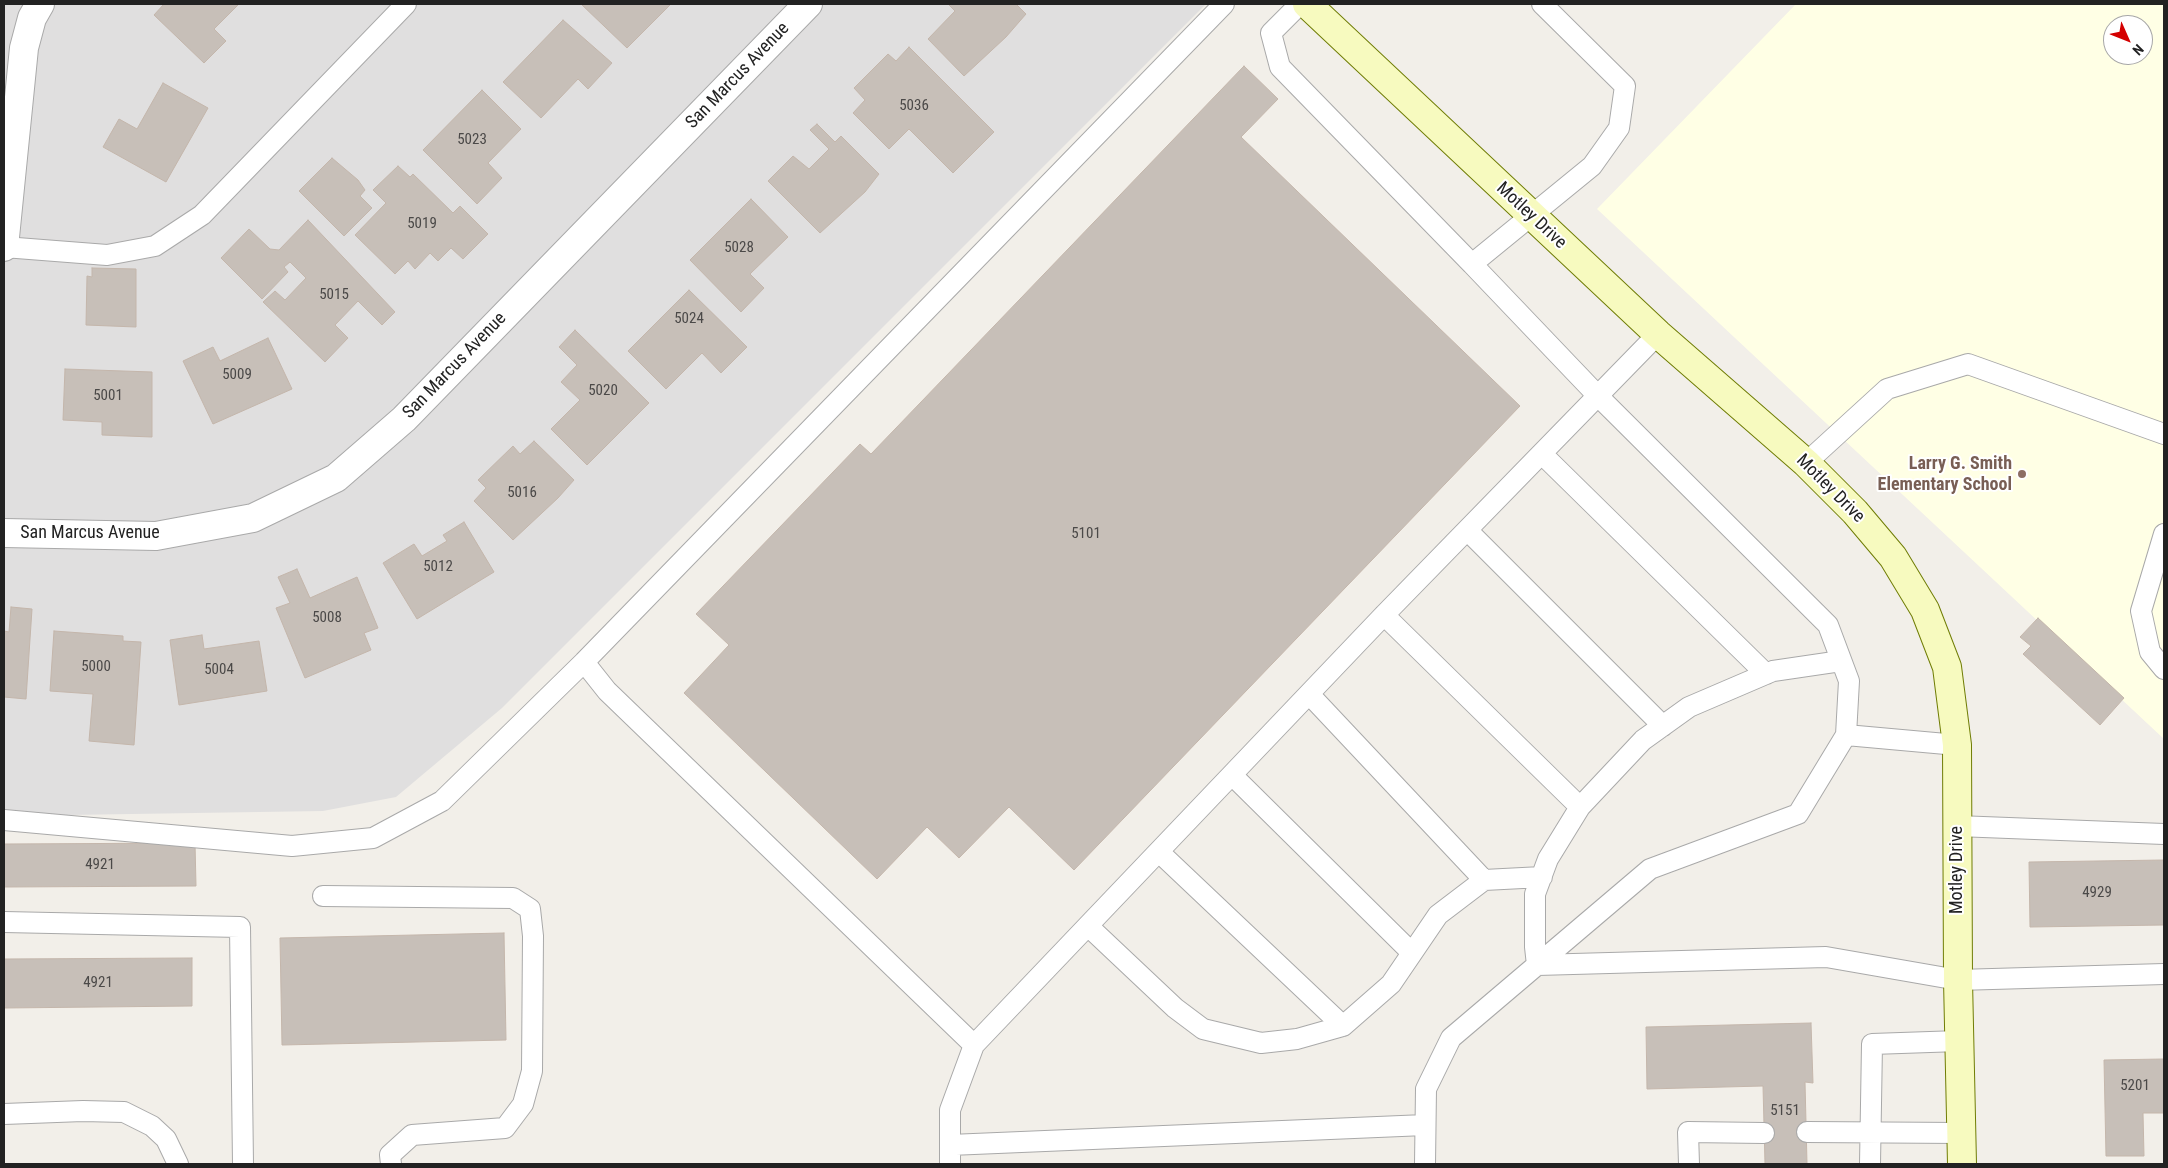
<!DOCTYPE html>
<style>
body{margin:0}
#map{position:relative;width:2168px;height:1168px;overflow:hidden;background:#f2efe9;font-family:"Roboto Condensed",sans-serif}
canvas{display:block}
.frame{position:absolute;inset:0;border:5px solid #222;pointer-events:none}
.north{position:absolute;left:2103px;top:15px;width:50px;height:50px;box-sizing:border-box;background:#fff;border:1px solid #a7a7a7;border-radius:50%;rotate:134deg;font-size:14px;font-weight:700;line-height:20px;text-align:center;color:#222}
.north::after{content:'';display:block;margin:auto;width:18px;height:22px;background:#d40000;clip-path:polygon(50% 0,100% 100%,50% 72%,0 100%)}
</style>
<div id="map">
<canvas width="2168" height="1168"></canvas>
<div class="frame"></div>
<div class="north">N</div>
</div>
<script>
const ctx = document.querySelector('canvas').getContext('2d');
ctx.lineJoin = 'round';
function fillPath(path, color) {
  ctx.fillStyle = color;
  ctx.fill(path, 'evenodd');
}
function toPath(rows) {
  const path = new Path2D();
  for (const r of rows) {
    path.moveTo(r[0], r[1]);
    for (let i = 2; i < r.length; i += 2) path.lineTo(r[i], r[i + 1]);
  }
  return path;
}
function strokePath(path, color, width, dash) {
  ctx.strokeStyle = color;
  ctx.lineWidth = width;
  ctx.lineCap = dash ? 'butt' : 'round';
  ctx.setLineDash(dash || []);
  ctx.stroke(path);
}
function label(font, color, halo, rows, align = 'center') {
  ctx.font = font + ' "Roboto Condensed",sans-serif';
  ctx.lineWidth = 4;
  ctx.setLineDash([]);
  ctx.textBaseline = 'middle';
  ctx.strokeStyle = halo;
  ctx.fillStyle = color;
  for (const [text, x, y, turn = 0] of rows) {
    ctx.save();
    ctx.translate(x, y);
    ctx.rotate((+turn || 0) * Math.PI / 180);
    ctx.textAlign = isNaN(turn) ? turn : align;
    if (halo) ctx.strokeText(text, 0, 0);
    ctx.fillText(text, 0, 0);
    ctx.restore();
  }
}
fillPath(toPath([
 [4,4,1206,4,502,708,396,797,323,811,4,816]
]), '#e0dfdf');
fillPath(toPath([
 [1796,4,2164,4,2164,739,1597,209],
 [2113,25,2143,25,2143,55,2113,55]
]), '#ffffe5');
const building = toPath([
 [164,4,239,4,214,29,226,41,204,63,154,15,164,4],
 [581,4,671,4,627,48,581,4],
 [948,4,1016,4,1026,14,1006,37,964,76,928,39,955,11,948,4],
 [563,20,612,63,588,89,578,79,541,118,503,82,563,20],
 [909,47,994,132,953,173,909,129,889,149,853,113,865,100,854,88,888,54,896,61,909,47],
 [1244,66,1278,99,1241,137,1520,406,1074,870,1009,807,959,858,927,827,877,879,684,693,729,645,696,614,860,444,871,454,1244,66],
 [163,83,208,108,166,182,103,147,119,119,137,129,163,83],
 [482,90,521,129,488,163,502,178,477,204,423,150,482,90],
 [817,124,835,142,841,136,879,174,865,192,820,233,768,181,793,156,809,169,829,149,810,130,817,124],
 [332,158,358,180,365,190,360,196,372,208,344,236,299,191,332,158],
 [398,166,410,177,413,174,453,213,460,206,488,234,463,259,451,248,438,261,430,253,415,269,408,261,395,274,355,235,386,203,373,190,398,166],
 [751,199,788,237,750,274,764,288,741,312,690,260,751,199],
 [308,220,395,312,382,325,358,301,335,325,348,338,325,362,263,302,275,291,285,300,306,278,290,262,284,267,288,272,262,299,221,258,249,229,270,249,279,250,308,220],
 [92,268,136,269,136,327,86,325,87,276,92,277,92,268],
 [689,290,747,347,721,373,702,353,666,389,628,351,689,290],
 [575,330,649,403,587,465,551,429,580,400,561,382,577,365,559,347,575,330],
 [268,338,292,389,213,424,183,361,213,347,220,361,268,338],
 [65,369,152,372,152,437,102,435,102,422,63,420,65,369],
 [534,441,574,480,558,498,513,540,474,501,486,488,478,480,513,446,520,454,534,441],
 [464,522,494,572,417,619,383,563,414,544,422,556,447,541,443,535,464,522],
 [297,569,310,598,357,577,378,628,364,633,371,650,305,678,276,608,290,603,278,577,297,569],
 [11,607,32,609,26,699,4,697,4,631,9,632,11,607],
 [2038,618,2124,698,2100,725,2023,654,2031,646,2020,637,2038,618],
 [54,631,123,636,123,641,141,642,134,745,89,741,93,694,50,691,54,631],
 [202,635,204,649,259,641,267,691,179,705,170,640,202,635],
 [195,843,196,886,4,887,4,844,195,843],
 [2164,860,2164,925,2030,927,2029,862,2164,860],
 [504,933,506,1040,282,1045,280,938,504,933],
 [192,958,192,1006,4,1008,4,959,192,958],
 [1811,1023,1813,1083,1805,1082,1807,1164,1765,1164,1763,1086,1647,1089,1646,1027,1811,1023],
 [2164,1059,2164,1113,2143,1113,2144,1156,2106,1156,2104,1060,2164,1059]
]);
fillPath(building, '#c7bfb8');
strokePath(building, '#c4b6ab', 1);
const lane = toPath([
 [1300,4,1271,33,1280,67,1472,264,1592,166,1619,128,1625,86,1542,4],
 [4,247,107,255,155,246,202,215,406,4],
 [1542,454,1766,674],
 [1806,463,1887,389,1968,364,2164,434],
 [1467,530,1663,726],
 [2164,534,2141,611,2150,652,2164,669],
 [1384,615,1580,807],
 [1841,661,1773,671,1689,707,1643,740,1580,807,1548,859,1535,894,1535,947,1537,965,1826,957,1958,980,2164,974],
 [584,662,607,691,974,1045],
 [1309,694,1484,880],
 [1846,735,1957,745],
 [1232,775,1412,953],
 [4,820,292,846,373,838,442,801,584,662,1224,4],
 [1957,826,2164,834],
 [1159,852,1343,1026],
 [323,896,513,898,530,909,533,936,532,1071,523,1104,505,1128,412,1135,390,1155,391,1164],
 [4,922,240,927,243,1164],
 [1088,926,1175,1008,1203,1029,1261,1043,1297,1039,1343,1026,1391,984,1438,915,1484,880,1542,877],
 [4,1114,83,1111,124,1112,152,1126,166,1139,178,1164],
 [1807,1132,1961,1133],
 [950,1145,1425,1125],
 [950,1164,950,1110,974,1045,1384,615,1658,334],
 [1425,1164,1426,1089,1451,1038,1650,869,1798,814,1846,735,1849,681,1828,625,1598,396,1472,264],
 [1689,1164,1688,1132,1764,1133],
 [1870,1164,1872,1044,1959,1041]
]);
const street = toPath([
 [4,247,24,48,32,18,40,4],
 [4,533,156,536,253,518,336,478,404,419,808,4]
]);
const secondary = toPath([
 [1307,4,1658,334,1806,463,1855,512,1893,557,1925,610,1947,667,1957,745,1958,980,1962,1164]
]);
strokePath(lane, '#a9a9a9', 22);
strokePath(street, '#a9a9a9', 30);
strokePath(secondary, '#707d05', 30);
strokePath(lane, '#fff', 20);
strokePath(street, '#fff', 28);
strokePath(secondary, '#f7fabf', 28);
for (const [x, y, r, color] of [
 [2022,474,5,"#8d6e63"]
]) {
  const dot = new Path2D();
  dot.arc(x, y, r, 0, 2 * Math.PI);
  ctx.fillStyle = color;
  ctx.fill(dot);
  strokePath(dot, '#fff', 2);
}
label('15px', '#4b4948', null, [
 ["5036",914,106],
 ["5023",472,140],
 ["5019",422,224],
 ["5028",739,248],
 ["5015",334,295],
 ["5024",689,319],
 ["5009",237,375],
 ["5020",603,391],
 ["5001",108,396],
 ["5016",522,493],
 ["5101",1086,534],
 ["5012",438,567],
 ["5008",327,618],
 ["5000",96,667],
 ["5004",219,670],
 ["4921",100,865],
 ["4929",2097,893],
 ["4921",98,983],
 ["5201",2135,1086],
 ["5151",1785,1111]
]);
label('18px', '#222', '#fff', [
 ["San Marcus Avenue",738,76,-46],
 ["Motley Drive",1531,216,43],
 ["San Marcus Avenue",455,366,-46],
 ["Motley Drive",1830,489,45],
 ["San Marcus Avenue",90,533],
 ["Motley Drive",1957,870,-90]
]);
label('bold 18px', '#785e54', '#fff', [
 ["Larry G. Smith",2012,464],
 ["Elementary School",2012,485]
], 'right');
</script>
